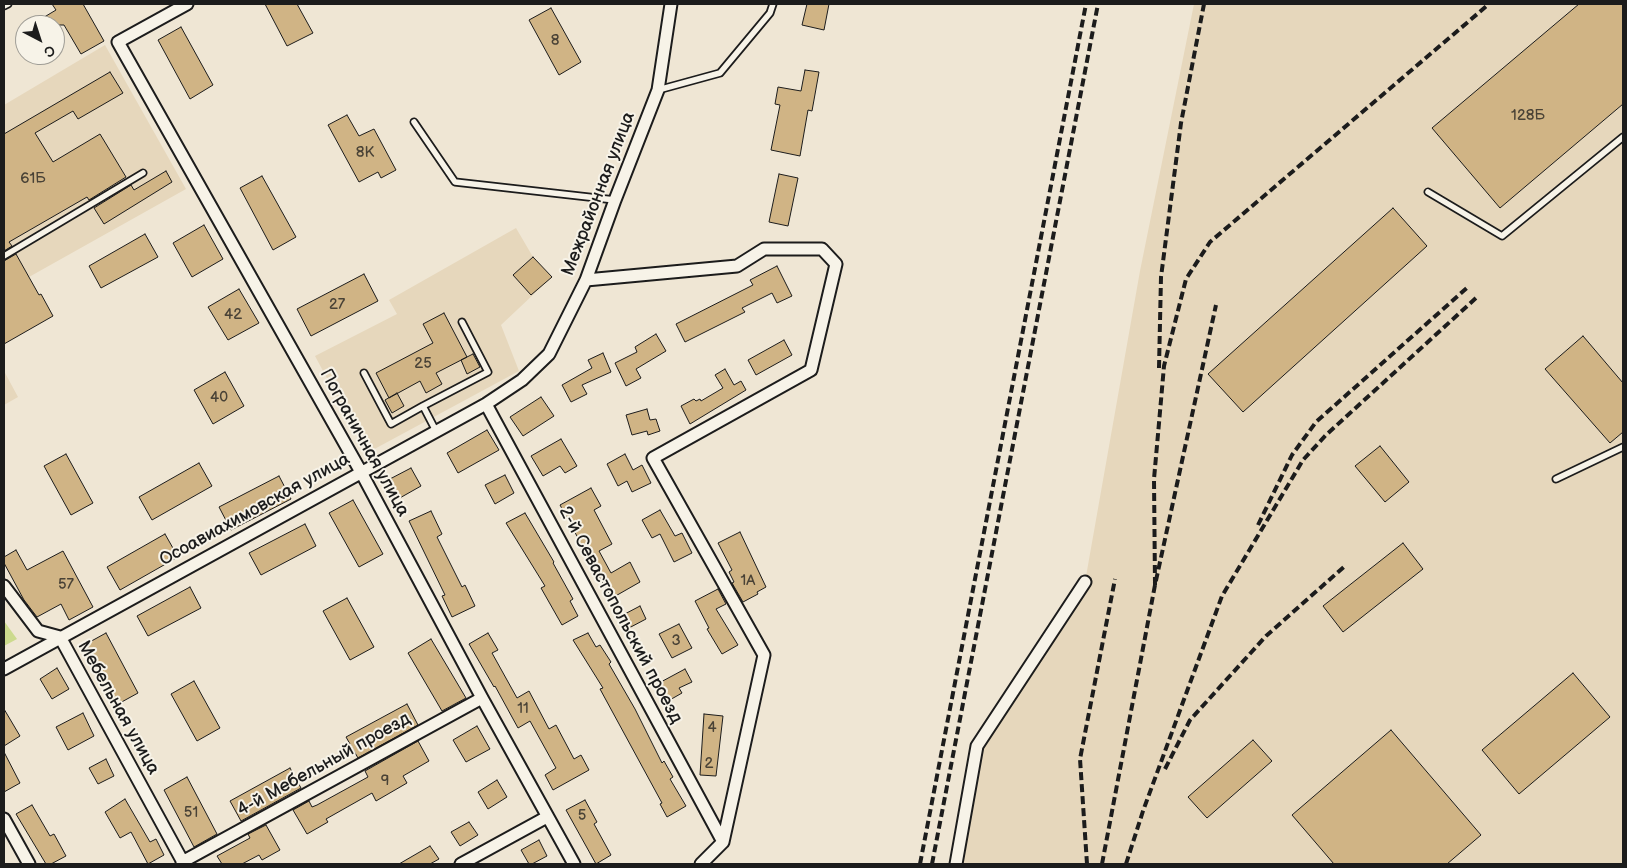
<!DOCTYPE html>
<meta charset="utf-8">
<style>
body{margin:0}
#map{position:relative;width:1627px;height:868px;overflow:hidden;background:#efe6d4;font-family:"Balsamiq Sans",sans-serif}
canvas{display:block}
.frame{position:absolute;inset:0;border:5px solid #1c1c1c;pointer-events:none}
.north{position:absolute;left:15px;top:15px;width:50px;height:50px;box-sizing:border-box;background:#f7f3e8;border:1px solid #9f9d96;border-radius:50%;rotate:140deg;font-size:14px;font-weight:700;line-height:20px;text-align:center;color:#1c1c1c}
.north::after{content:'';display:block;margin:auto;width:18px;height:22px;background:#1c1c1c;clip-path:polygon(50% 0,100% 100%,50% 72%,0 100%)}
</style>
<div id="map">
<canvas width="1627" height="868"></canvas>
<div class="frame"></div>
<div class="north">С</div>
</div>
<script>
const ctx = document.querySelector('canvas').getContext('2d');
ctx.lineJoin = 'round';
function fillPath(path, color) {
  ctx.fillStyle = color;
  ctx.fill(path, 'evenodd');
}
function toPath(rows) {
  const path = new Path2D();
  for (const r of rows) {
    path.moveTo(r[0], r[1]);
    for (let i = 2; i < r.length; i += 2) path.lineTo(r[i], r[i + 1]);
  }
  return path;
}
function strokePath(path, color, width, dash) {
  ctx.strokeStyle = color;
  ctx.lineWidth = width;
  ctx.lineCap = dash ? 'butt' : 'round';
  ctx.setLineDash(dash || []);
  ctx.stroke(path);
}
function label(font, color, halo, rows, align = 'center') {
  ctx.font = font + ' "Balsamiq Sans",sans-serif';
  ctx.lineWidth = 4;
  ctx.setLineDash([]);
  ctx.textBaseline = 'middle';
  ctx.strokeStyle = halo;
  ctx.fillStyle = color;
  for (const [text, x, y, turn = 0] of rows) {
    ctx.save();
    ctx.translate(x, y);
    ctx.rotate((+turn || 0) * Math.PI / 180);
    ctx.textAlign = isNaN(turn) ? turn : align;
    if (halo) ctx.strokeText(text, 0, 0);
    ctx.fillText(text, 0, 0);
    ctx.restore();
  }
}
fillPath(toPath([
 [1194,4,1623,4,1623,864,956,864,977,746,1085,582,1140,271],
 [105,45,186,189,4,291,4,105],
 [516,228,533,257,552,277,501,325,519,371,367,453,315,356,397,314,389,300],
 [4,371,18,397,4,405]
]), '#e6d7bc');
fillPath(toPath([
 [4,621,17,639,4,646]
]), '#ccda8d');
const building = toPath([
 [52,4,83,4,104,41,81,54,64,25,31,25,56,10,52,4],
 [265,4,297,4,313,33,287,46,265,4],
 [807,4,829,4,824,30,802,25,807,4],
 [1579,4,1623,4,1623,104,1500,208,1432,128,1579,4],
 [551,8,581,62,559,75,529,20,551,8],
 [181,27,213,85,190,99,158,40,181,27],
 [805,70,819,72,812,111,808,110,800,156,771,150,780,105,775,104,778,87,801,91,805,70],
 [110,72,123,93,78,119,73,111,35,133,53,162,100,134,126,177,89,200,87,197,9,242,12,246,4,251,4,134,110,72],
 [347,115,359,136,374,129,396,170,381,178,378,172,359,182,328,125,347,115],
 [166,171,172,182,104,224,94,208,131,185,134,190,166,171],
 [779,174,798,178,788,226,769,222,779,174],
 [262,176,296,237,273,250,240,188,262,176],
 [1393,208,1427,246,1243,412,1208,374,1393,208],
 [204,225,223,259,192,277,173,243,204,225],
 [145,234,158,257,101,288,89,266,145,234],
 [16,254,39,295,41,294,53,316,4,344,4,261,16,254],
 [533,257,552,277,531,295,513,275,533,257],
 [777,266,792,296,777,303,772,293,742,308,745,312,685,342,676,324,753,285,750,280,777,266],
 [364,274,378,301,311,336,297,309,364,274],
 [239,289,259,323,228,340,208,307,239,289],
 [444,313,467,357,436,373,442,384,426,393,420,381,389,398,376,373,433,343,423,324,444,313],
 [656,334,666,351,636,369,641,378,626,386,615,363,637,352,635,347,656,334],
 [1583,336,1623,383,1623,432,1610,443,1545,369,1583,336],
 [784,340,792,355,756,375,748,360,784,340],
 [603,353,611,372,582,385,587,394,571,402,562,385,592,368,588,360,603,353],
 [473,354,480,367,467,374,461,360,473,354],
 [725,369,734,385,741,381,746,390,690,424,681,406,694,399,696,401,700,399,701,401,723,388,715,375,725,369],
 [225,372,244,406,213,424,194,390,225,372],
 [397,393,404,406,392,413,385,400,397,393],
 [541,397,554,416,523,436,510,417,541,397],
 [647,409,650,420,656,419,660,431,648,435,647,431,632,435,626,415,647,409],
 [487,430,499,450,458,473,447,453,487,430],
 [561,439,577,466,565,473,560,466,543,476,531,456,561,439],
 [1380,446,1409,482,1385,502,1355,466,1380,446],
 [66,454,93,503,71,515,44,466,66,454],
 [625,454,633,470,642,465,651,483,632,492,627,481,618,486,607,464,625,454],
 [199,463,212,486,152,520,139,497,199,463],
 [411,468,421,486,398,499,388,480,411,468],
 [505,475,514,493,495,504,485,485,505,475],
 [279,476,291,499,231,530,219,507,279,476],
 [591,488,601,506,594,510,612,544,599,551,611,573,630,562,640,582,612,598,590,562,588,563,576,539,578,538,560,505,591,488],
 [353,500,383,554,359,567,329,513,353,500],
 [660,510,675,536,682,533,692,553,674,562,660,534,652,538,642,520,660,510],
 [431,511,442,534,437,537,462,587,465,585,475,606,452,617,442,596,445,595,409,521,431,511],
 [525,513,554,562,553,563,573,599,570,601,578,616,562,625,541,588,545,586,506,523,525,513],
 [305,524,316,546,261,575,249,553,305,524],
 [740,532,766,587,757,592,758,594,743,602,732,583,734,582,729,572,732,570,718,543,740,532],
 [165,534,178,557,120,590,107,567,165,534],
 [1403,543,1423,569,1343,632,1323,606,1403,543],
 [16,550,27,570,63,551,93,607,69,620,61,604,37,617,24,600,4,563,4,557,16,550],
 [190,587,201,608,148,636,137,616,190,587],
 [718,589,726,604,716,609,738,645,722,654,707,629,709,628,695,601,718,589],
 [347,598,374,647,350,660,323,611,347,598],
 [640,606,646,619,627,629,621,616,640,606],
 [679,624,692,648,672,658,659,634,679,624],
 [106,633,138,693,118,704,86,644,106,633],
 [488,633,498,650,492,653,517,698,529,691,549,729,556,725,574,759,581,755,589,770,553,790,545,775,556,768,530,721,518,728,495,686,494,687,469,644,488,633],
 [588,633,596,647,600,645,611,662,609,664,635,709,662,763,664,761,673,777,670,779,686,806,667,817,660,804,662,803,600,689,603,688,573,640,588,633],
 [431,639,466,698,442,711,408,653,431,639],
 [57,668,69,689,52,699,40,679,57,668],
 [685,669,692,682,679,688,682,693,668,701,659,683,685,669],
 [1573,673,1610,717,1519,794,1482,750,1573,673],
 [194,681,220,728,197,741,171,694,194,681],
 [407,704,418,725,358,758,346,737,407,704],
 [4,709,20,736,4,746,4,709],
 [83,713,94,736,68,750,56,727,83,713],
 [704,714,723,716,716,776,700,775,704,714],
 [477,726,490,749,466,762,453,740,477,726],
 [1391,730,1481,835,1447,864,1334,864,1292,815,1391,730],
 [1253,740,1272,761,1207,818,1188,797,1253,740],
 [418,741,429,761,403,776,407,783,376,801,372,793,326,819,328,822,307,834,293,810,309,801,312,807,317,805,368,777,365,771,418,741],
 [4,752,20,783,4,792,4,752],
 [106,759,114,776,98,784,89,768,106,759],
 [290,768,301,788,241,821,230,801,290,768],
 [187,777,217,834,194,847,164,790,187,777],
 [497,780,507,797,488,809,478,792,497,780],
 [125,799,150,842,156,839,164,855,148,864,131,832,120,838,105,812,125,799],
 [585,800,597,822,594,824,611,855,596,864,566,810,585,800],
 [32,805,50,836,54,834,66,856,51,864,46,864,16,814,32,805],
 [469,822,478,835,460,846,451,832,469,822],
 [266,825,280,850,262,860,259,855,242,864,222,864,217,856,250,838,248,834,266,825],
 [539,840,547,856,532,864,529,864,521,850,539,840],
 [430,846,439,859,430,864,399,864,430,846]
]);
fillPath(building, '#d0b485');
strokePath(building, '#1c1c1c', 1);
const lane = toPath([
 [4,6,8,4],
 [658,90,720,73,770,13,773,4],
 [414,122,455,182,615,200],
 [1428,192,1502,236,1623,137],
 [4,256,143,173],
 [364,373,391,424,423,406],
 [436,431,423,406,488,372,462,322],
 [1556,479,1623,447]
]);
const street = toPath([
 [187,4,118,42,361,472,482,698,574,864],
 [586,280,737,266,764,249,822,249,836,264,811,370,653,458,764,655,723,842],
 [486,404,723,842],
 [4,586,38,631,60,637,184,864],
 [4,669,486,404,522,380,549,354,586,280,615,200,658,90,671,4],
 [4,819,29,864],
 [182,862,482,698],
 [461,864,547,817],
 [701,864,723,842],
 [956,864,977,746,1085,582]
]);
strokePath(lane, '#1c1c1c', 9);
strokePath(street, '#1c1c1c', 15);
strokePath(lane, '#f7f3e8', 5.5);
strokePath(street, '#f7f3e8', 11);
strokePath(toPath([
 [1159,368,1161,277,1181,123,1204,4],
 [1258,525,1292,455,1316,422,1469,286],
 [1155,585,1154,479,1159,423,1164,366,1186,279,1210,242,1489,4],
 [1165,769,1190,720,1266,636,1346,565],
 [920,864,1086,4],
 [932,864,1098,4],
 [1087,864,1080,759,1115,579],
 [1102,864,1155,585,1216,305],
 [1126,864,1143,811,1222,596,1303,460,1326,435,1476,298]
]), '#1c1c1c', 4, [8, 4]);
label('15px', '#494236', null, [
 ["8",555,41],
 ["128Б",1528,116],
 ["8К",365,153],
 ["61Б",33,179],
 ["27",337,305],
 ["42",233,315],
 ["25",423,364],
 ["40",219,398],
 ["1А",748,581],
 ["57",66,585],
 ["3",676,641],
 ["11",523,709],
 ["4",712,728],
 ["2",709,764],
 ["9",385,781],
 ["51",191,813],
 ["5",582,816]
]);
label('18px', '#1c1c1c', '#f7f3e8', [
 ["Межрайонная улица",599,194,-69],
 ["Пограничная улица",364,443,61],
 ["Осоавиахимовская улица",255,510,-29],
 ["2-й Севастопольский проезд",620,615,62],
 ["Мебельная улица",118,708,61],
 ["4-й Мебельный проезд",324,765,-29]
]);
</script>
